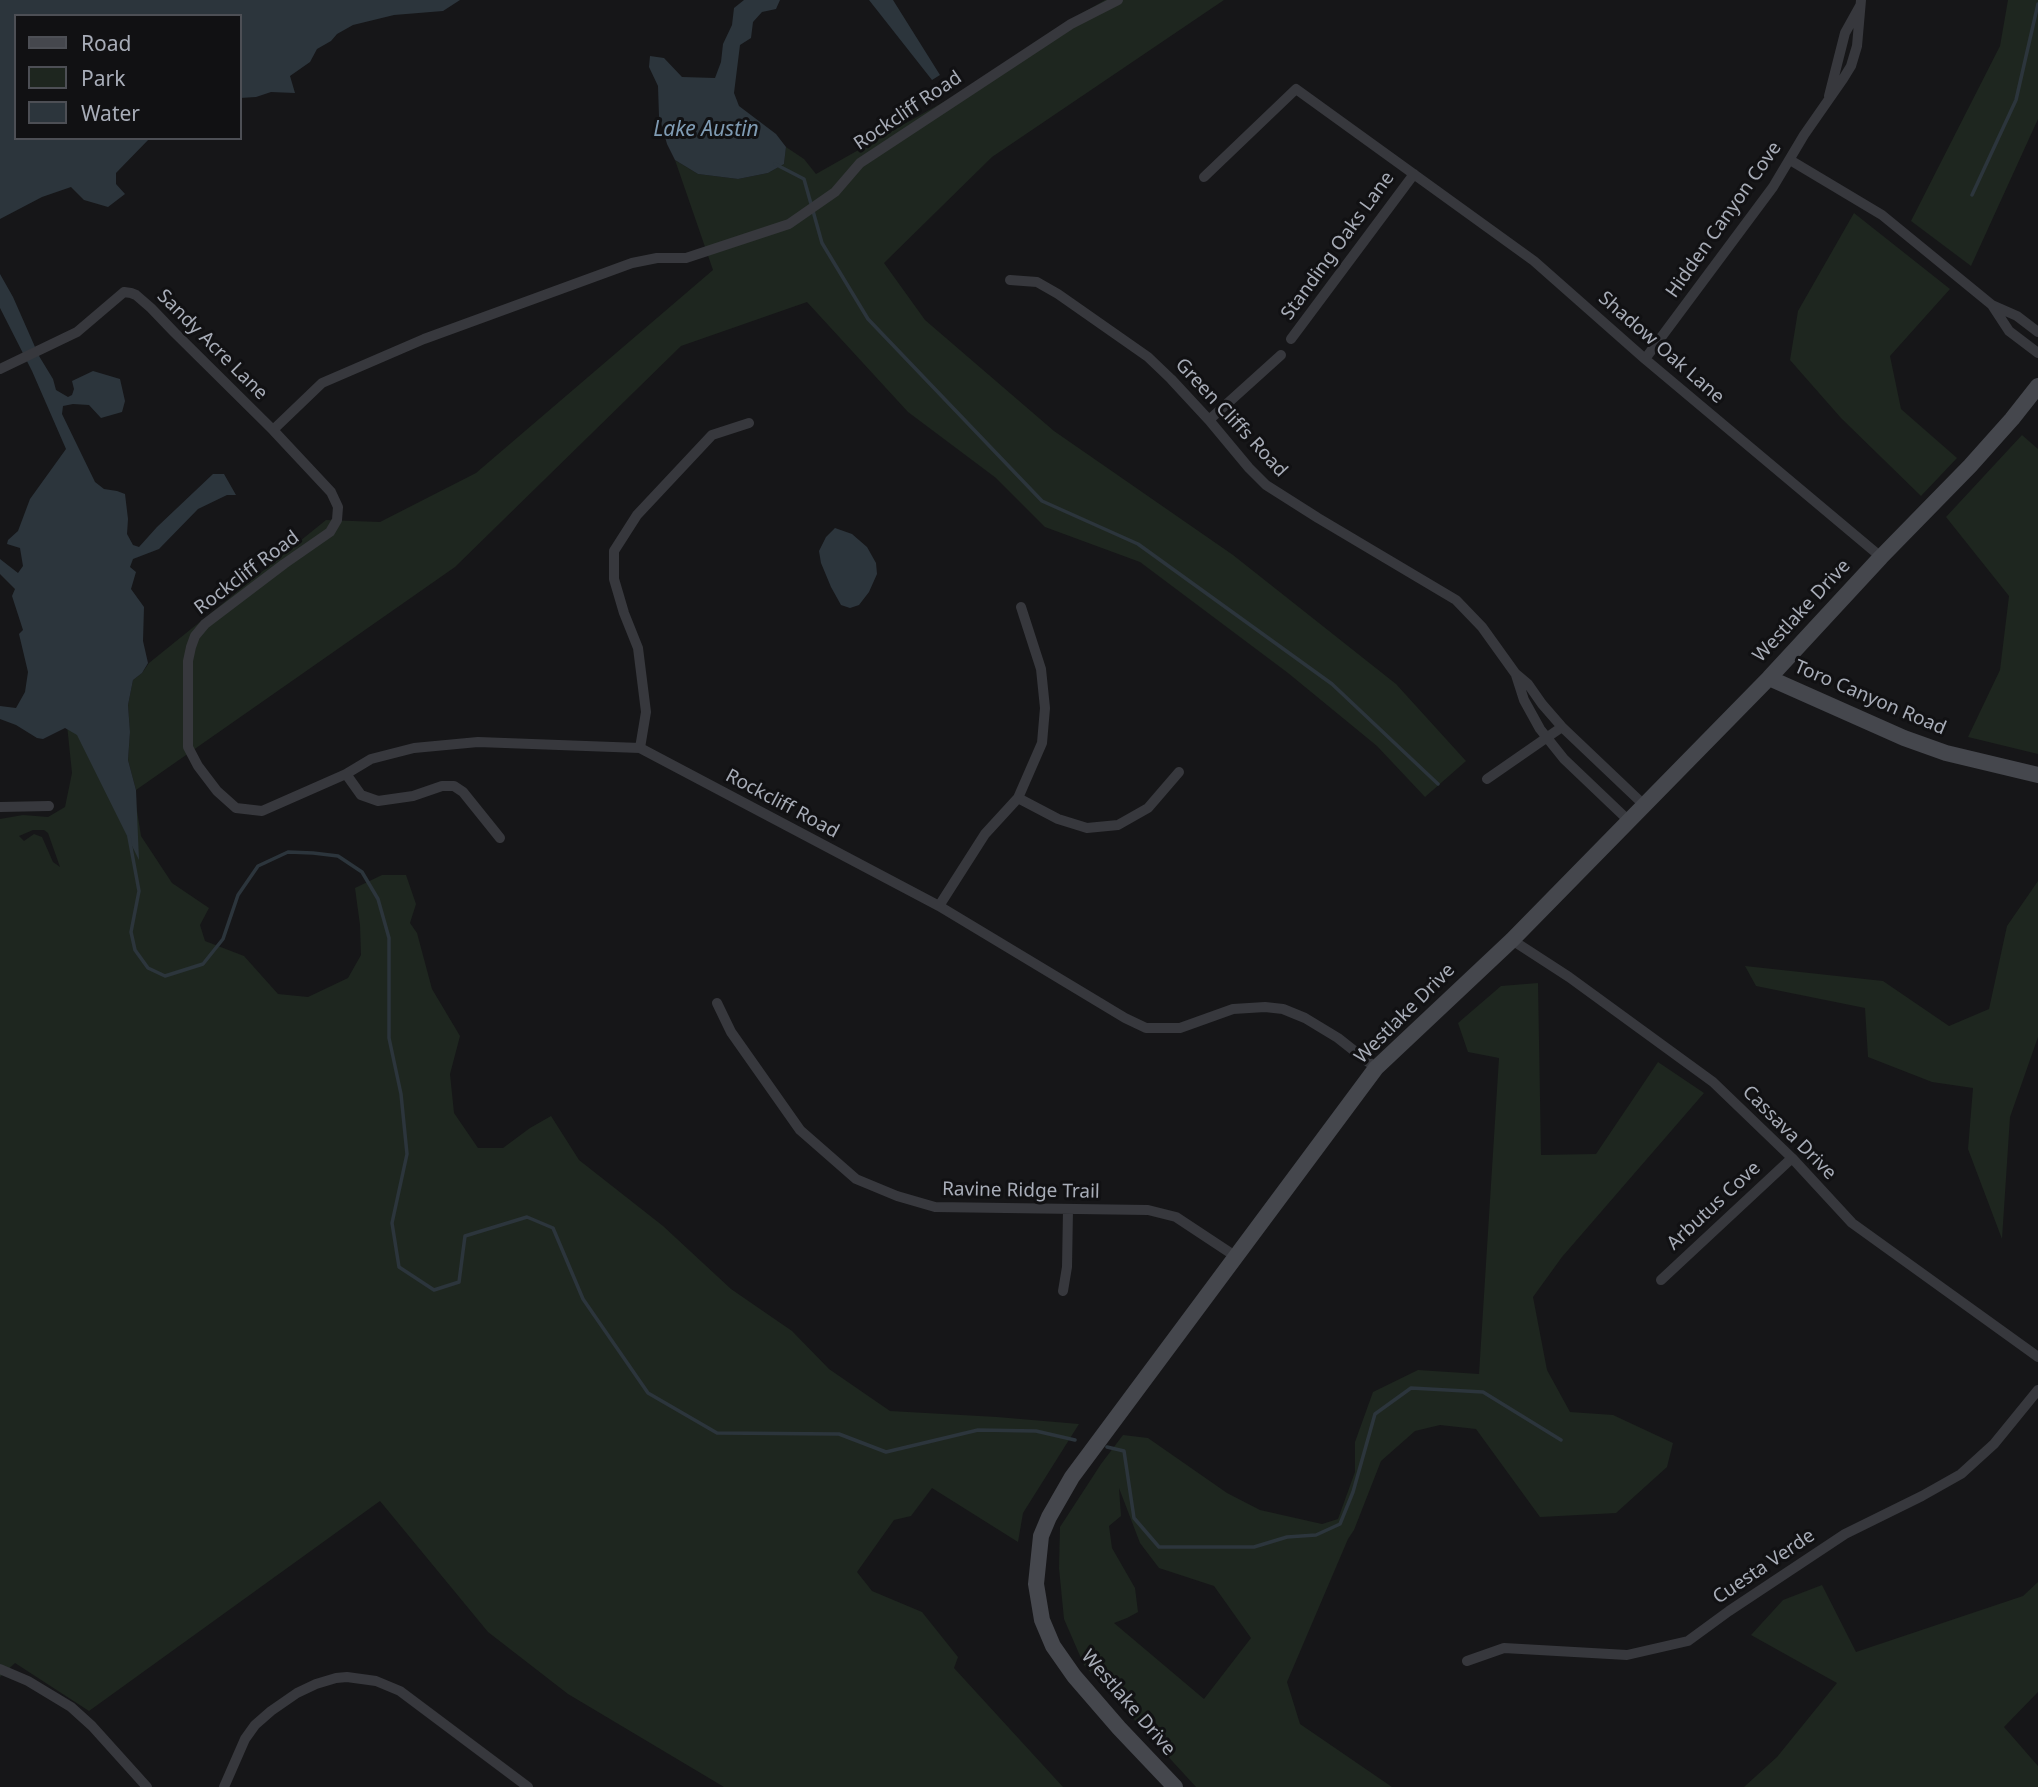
<!DOCTYPE html>
<style>
body{margin:0}
#map{position:relative;width:2038px;height:1787px;overflow:hidden;background:#161618;font-family:"Noto Sans",sans-serif}
canvas{display:block}
.legend{position:absolute;left:14px;top:14px;width:228px;height:126px;box-sizing:border-box;background:#111113;border:2px solid #4d4f55;margin:0;padding:9px 12px;list-style:none;font-size:21px;color:#a8adb8}
.legend li{display:flex;align-items:center;gap:14px;height:35px}
.legend b{width:35px;border:2px solid #4d4f55}
</style>
<div id="map">
<canvas width="2038" height="1787"></canvas>
<ul class="legend">
<li><b style="height:9px;background:#45474d"></b>Road</li>
<li><b style="height:19px;background:#1e261f"></b>Park</li>
<li><b style="height:19px;background:#2c353c"></b>Water</li>
</ul>
</div>
<script>
const ctx = document.querySelector('canvas').getContext('2d');
ctx.lineJoin = 'round';
function fillPath(path, color) {
  ctx.fillStyle = color;
  ctx.fill(path, 'evenodd');
}
function toPath(rows) {
  const path = new Path2D();
  for (const r of rows) {
    path.moveTo(r[0], r[1]);
    for (let i = 2; i < r.length; i += 2) path.lineTo(r[i], r[i + 1]);
  }
  return path;
}
function strokePath(path, color, width, dash) {
  ctx.strokeStyle = color;
  ctx.lineWidth = width;
  ctx.lineCap = dash ? 'butt' : 'round';
  ctx.setLineDash(dash || []);
  ctx.stroke(path);
}
function label(font, color, halo, rows, align = 'center') {
  ctx.font = font + ' "Noto Sans",sans-serif';
  ctx.lineWidth = 6;
  ctx.setLineDash([]);
  ctx.textBaseline = 'middle';
  ctx.strokeStyle = halo;
  ctx.fillStyle = color;
  for (const [text, x, y, turn = 0] of rows) {
    ctx.save();
    ctx.translate(x, y);
    ctx.rotate((+turn || 0) * Math.PI / 180);
    ctx.textAlign = isNaN(turn) ? turn : align;
    if (halo) ctx.strokeText(text, 0, 0);
    ctx.fillText(text, 0, 0);
    ctx.restore();
  }
}
fillPath(toPath([
 [1105,0,1224,0,992,157,884,263,925,320,1054,431,1233,555,1396,684,1466,761,1425,797,1377,746,1288,673,1140,562,1045,527,996,478,908,412,807,302,681,346,455,567,136,790,128,760,130,732,128,705,133,680,142,673,149,663,326,520,380,522,476,473,713,270,675,160,698,174,738,179,768,173,784,164,786,147,804,159,816,174,954,96,1058,27],
 [2008,0,2038,0,2038,119,1971,266,1911,221,2000,46],
 [1854,213,1950,289,1890,356,1901,409,1957,458,1921,496,1841,418,1790,360,1798,311],
 [2022,435,2038,449,2038,754,1968,737,2000,670,2009,596,1946,517],
 [85,721,135,798,141,836,172,883,209,908,200,925,205,941,244,956,278,994,308,997,348,978,361,955,360,925,355,888,382,875,406,875,416,904,410,923,417,933,432,989,460,1036,450,1074,454,1113,478,1148,503,1148,530,1128,551,1116,579,1160,663,1226,731,1289,792,1331,829,1369,890,1411,997,1417,1079,1424,1023,1513,1018,1542,932,1488,911,1516,894,1520,857,1572,872,1591,922,1612,958,1657,954,1668,1063,1787,724,1787,568,1694,488,1632,380,1501,89,1711,15,1663,0,1677,0,819,23,815,48,817,65,807,72,773,67,725],
 [33,830,44,830,48,833,60,867,53,862,42,837,34,834,24,841,19,836],
 [2038,881,2038,1037,2010,1117,2002,1239,1968,1149,1973,1088,1932,1082,1868,1057,1865,1008,1756,986,1745,966,1883,981,1949,1026,1989,1009,2007,926],
 [1538,983,1541,1155,1596,1154,1658,1062,1704,1093,1562,1257,1533,1297,1547,1370,1570,1412,1613,1415,1673,1443,1667,1467,1616,1513,1540,1517,1476,1429,1440,1425,1415,1431,1381,1461,1354,1530,1348,1539,1287,1682,1300,1724,1392,1787,1196,1787,1084,1665,1064,1619,1059,1568,1060,1527,1101,1464,1123,1435,1148,1438,1227,1493,1260,1510,1322,1524,1338,1519,1355,1472,1355,1442,1373,1392,1418,1370,1479,1374,1499,1058,1468,1052,1458,1023,1501,986],
 [1119,1488,1140,1543,1159,1568,1214,1586,1251,1638,1204,1699,1114,1623,1127,1618,1138,1612,1135,1588,1112,1548,1109,1526,1121,1516],
 [2038,1582,2038,1692,2004,1727,2038,1766,2038,1787,1744,1787,1777,1757,1837,1683,1751,1635,1783,1600,1822,1585,1856,1652,2023,1596]
]), '#1e261f');
fillPath(toPath([
 [0,0,460,0,443,11,394,15,353,25,337,34,331,41,317,49,310,62,290,76,295,93,271,92,256,97,240,98,240,16,16,16,16,138,150,138,116,173,116,184,125,194,108,207,84,200,71,187,42,197,0,219],
 [744,0,780,0,776,9,762,12,753,22,751,38,740,45,734,93,739,106,776,134,786,147,784,164,768,173,738,179,698,174,675,160,667,144,659,116,658,86,649,67,650,56,664,58,682,77,715,78,721,62,723,44,732,25,734,8],
 [869,0,893,0,940,75,932,80],
 [0,274,13,297,39,356,53,379,56,390,68,397,72,395,74,389,72,381,93,371,120,379,125,401,122,412,101,418,89,405,73,404,63,406,62,414,95,482,104,489,117,491,125,494,128,519,127,534,133,545,139,547,157,527,213,474,224,474,236,495,227,495,198,509,159,549,133,559,130,567,136,572,131,589,144,607,143,641,148,663,142,673,133,680,128,705,130,732,128,760,136,790,139,860,77,735,65,728,43,739,37,738,16,725,0,719,0,706,16,708,25,692,28,672,19,634,23,630,12,596,15,589,0,574,0,559,18,573,23,566,20,548,7,544,8,540,18,531,30,499,66,449,32,371,0,308],
 [835,528,852,534,867,547,876,563,877,574,869,592,859,605,850,608,841,605,831,587,821,563,819,551,826,537]
]), '#2c353c');
strokePath(toPath([
 [775,164,804,179,822,243,868,319,1042,501,1138,544,1332,684,1438,784],
 [1972,195,2016,100,2038,4],
 [129,837,139,891,131,932,135,950,148,968,165,976,203,964,223,939,238,895,258,866,288,852,313,853,338,856,362,872,378,899,389,938,389,1038,401,1094,407,1154,392,1223,399,1267,434,1290,459,1282,465,1236,527,1217,553,1228,583,1299,648,1393,717,1433,839,1434,886,1452,978,1430,1036,1431,1075,1440],
 [1107,1447,1124,1451,1134,1518,1159,1547,1254,1547,1287,1537,1316,1535,1340,1524,1353,1492,1375,1414,1411,1388,1483,1392,1561,1440]
]), '#2c353c', 3.5);
strokePath(toPath([
 [1829,96,1845,33,1860,6],
 [1790,160,1882,215,1992,305,2017,316,2038,332],
 [1204,177,1296,89,1534,261,1645,359,1881,557],
 [1010,280,1037,282,1058,294,1148,357,1171,379,1209,420,1249,468,1266,485,1318,518,1456,600,1482,627,1515,673,1528,684,1542,704,1562,727,1643,804],
 [1992,305,2009,331,2038,353],
 [1291,339,1414,174],
 [1645,359,1773,187,1804,135,1843,79,1851,66,1857,46,1861,0],
 [0,369,77,332,124,292,131,293,136,295,151,308,175,333,273,430,331,492,338,507,337,520,330,532,284,564,205,624,195,636,191,647,188,661,188,747,198,766,217,791,236,808,262,811,346,774,371,759,414,748,478,742,640,748,939,906,1125,1018,1146,1028,1180,1028,1233,1009,1265,1007,1283,1009,1305,1018,1338,1038,1376,1068],
 [1209,420,1281,355],
 [273,430,322,383,424,339,632,263,657,258,686,258,789,224,835,192,860,163,1071,24,1118,0],
 [1516,675,1524,700,1540,729,1564,759,1628,820],
 [640,748,646,712,638,648,624,613,614,579,614,551,637,515,712,435,749,423],
 [346,774,361,795,378,801,413,796,442,786,454,786,463,792,500,838],
 [1487,779,1562,727],
 [1018,798,1058,819,1087,828,1118,825,1148,808,1179,772],
 [0,807,49,806],
 [939,906,985,834,1018,798,1042,743,1045,708,1041,669,1021,607],
 [1512,940,1569,977,1713,1082,1792,1158,1852,1223,2038,1357],
 [717,1003,731,1032,800,1130,856,1179,897,1196,935,1207,1148,1210,1176,1217,1235,1256],
 [1661,1280,1792,1158],
 [1063,1291,1067,1267,1068,1210],
 [1467,1661,1504,1648,1627,1655,1688,1641,1729,1611,1845,1534,1922,1496,1961,1474,1994,1444,2038,1390],
 [0,1669,28,1681,71,1707,92,1726,147,1787],
 [224,1787,245,1739,255,1725,271,1711,297,1693,316,1684,336,1678,347,1677,376,1681,400,1691,528,1787]
]), '#37383d', 10);
strokePath(toPath([
 [1769,678,1904,738,1946,753,2038,775],
 [1175,1787,1119,1728,1074,1676,1053,1646,1042,1620,1036,1584,1041,1536,1049,1517,1072,1477,1376,1068,1512,940,1769,678,1881,557,1970,466,2012,419,2038,386]
]), '#45474d', 16);
label('19px', '#a8adb8', '#111113', [
 ["Rockcliff Road",908,111,-34],
 ["Hidden Canyon Cove",1724,220,-55],
 ["Standing Oaks Lane",1338,246,-54],
 ["Sandy Acre Lane",212,345,45],
 ["Shadow Oak Lane",1661,348,41],
 ["Green Cliffs Road",1231,418,47],
 ["Rockcliff Road",247,573,-37],
 ["Westlake Drive",1802,611,-47],
 ["Toro Canyon Road",1870,698,23],
 ["Rockcliff Road",782,804,28],
 ["Westlake Drive",1405,1014,-45],
 ["Cassava Drive",1789,1133,45],
 ["Ravine Ridge Trail",1021,1191,1],
 ["Arbutus Cove",1714,1206,-43],
 ["Cuesta Verde",1764,1567,-34],
 ["Westlake Drive",1128,1703,49]
]);
label('italic 21px', '#7f9bb3', '#111113', [
 ["Lake Austin",706,130]
]);
</script>
